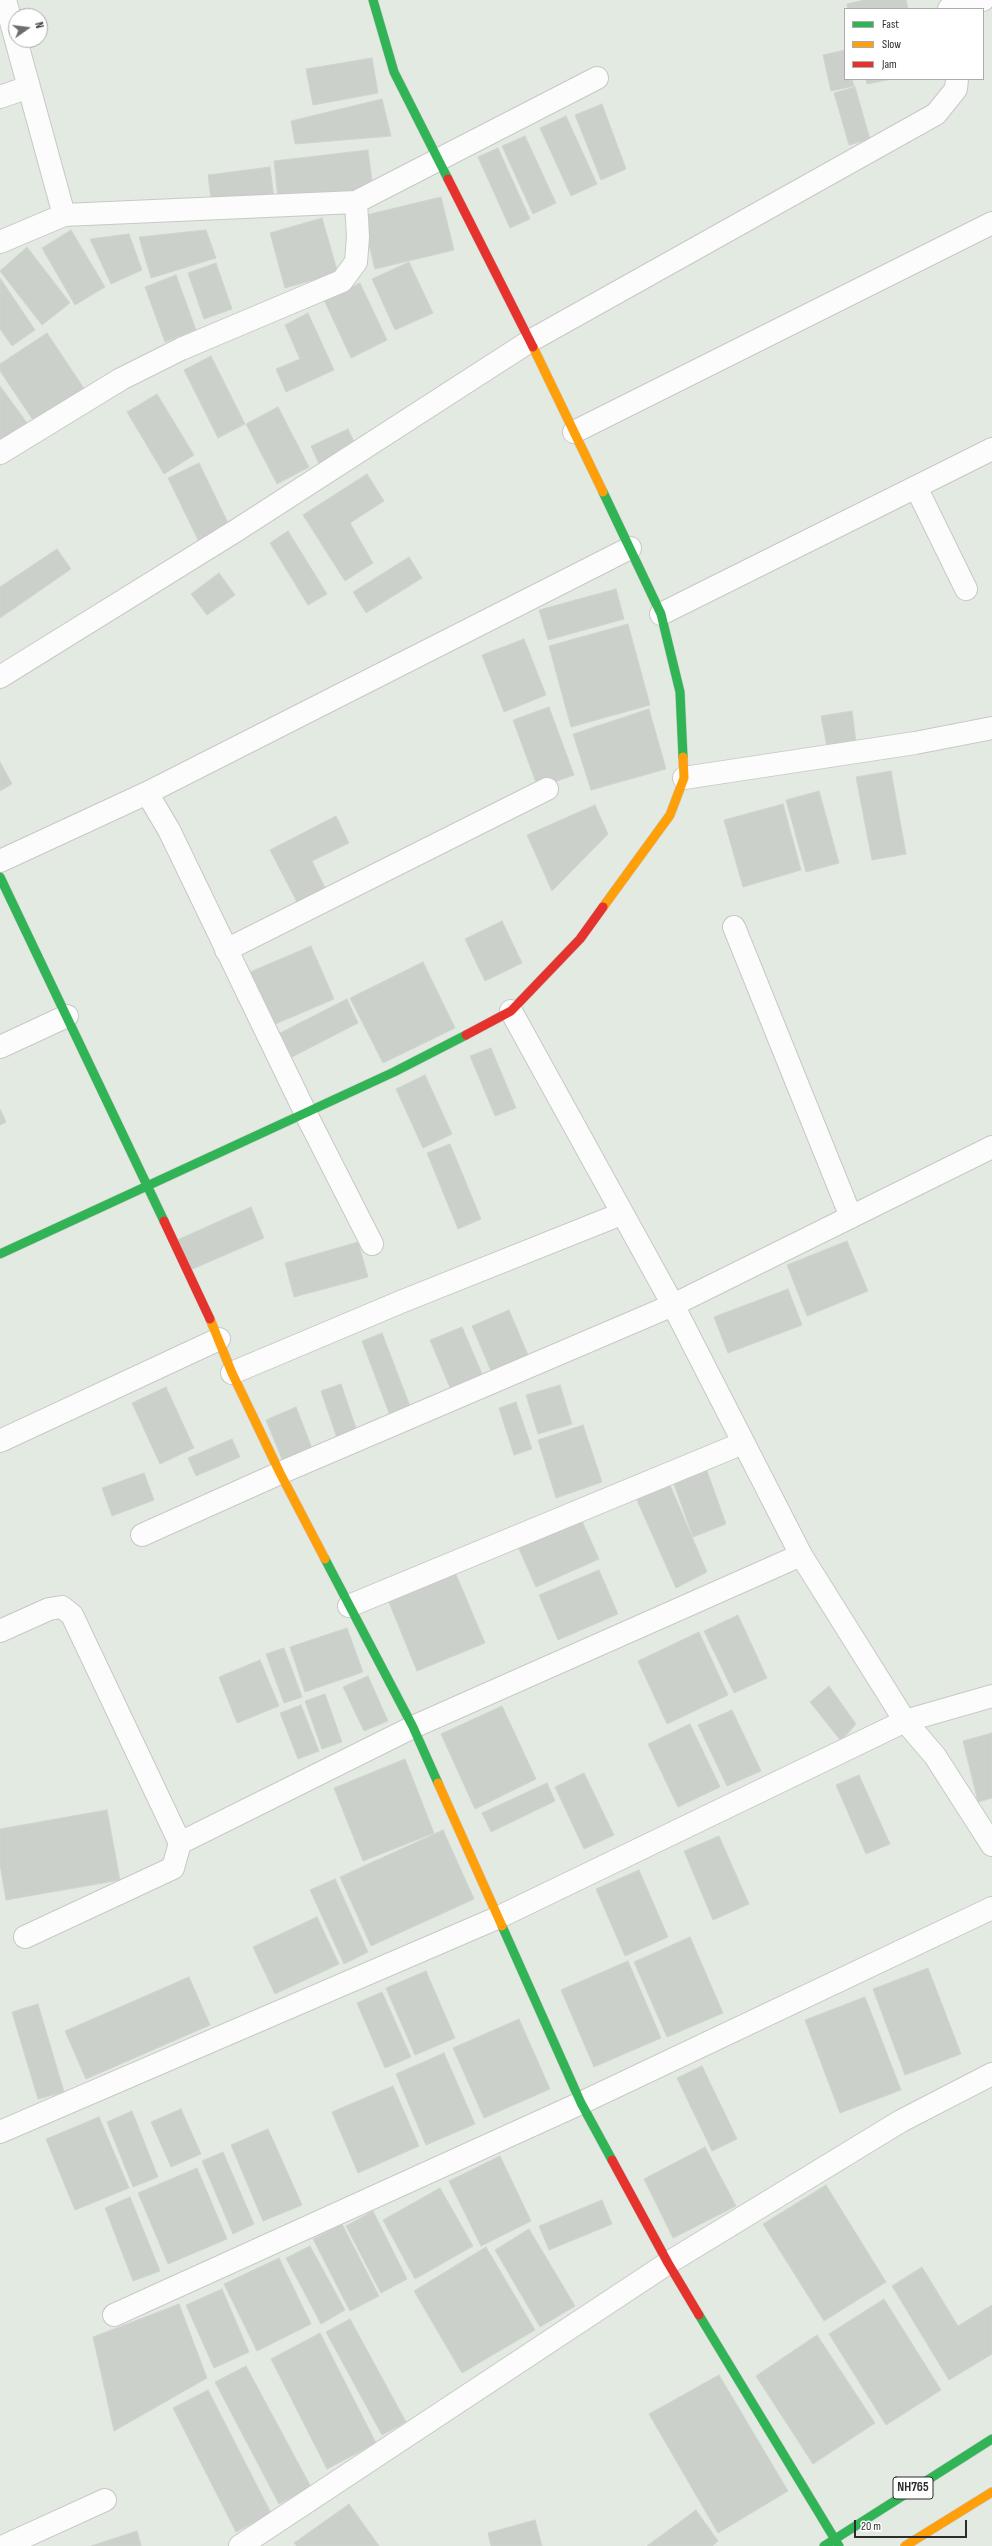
<!DOCTYPE html>
<style>
body{margin:0}
#map{position:relative;width:992px;height:2546px;overflow:hidden;background:#e3eae2;font-family:"Sofia Sans Condensed",sans-serif}
canvas{display:block}
.legend{position:absolute;left:844px;top:8px;width:140px;height:72px;box-sizing:border-box;background:#fff;border:1px solid #ababab;margin:0;padding:5px 7px;list-style:none;font-size:12px;color:#2c2c2c}
.legend li{display:flex;align-items:center;gap:8px;height:20px}
.legend b{width:20px;border:1px solid #ababab}
.north{position:absolute;left:8px;top:8px;width:40px;height:40px;box-sizing:border-box;background:#fff;border:1px solid #ababab;border-radius:50%;rotate:76deg;font-size:11px;font-weight:700;line-height:16px;text-align:center;color:#2c2c2c}
.north::after{content:'';display:block;margin:auto;width:14px;height:18px;background:#6c6e6c;clip-path:polygon(50% 0,100% 100%,50% 72%,0 100%)}
.scale{position:absolute;left:854px;top:2520px;width:113px;height:18px;box-sizing:border-box;border:2px solid #2c2c2c;border-top:0;padding-left:5px;font-size:12px;line-height:14px;white-space:nowrap;color:#2c2c2c;-webkit-text-stroke:3px #fff;paint-order:stroke}
</style>
<div id="map">
<canvas width="992" height="2546"></canvas>
<ul class="legend">
<li><b style="height:5px;background:#30b455"></b>Fast</li>
<li><b style="height:5px;background:#ff9f0a"></b>Slow</li>
<li><b style="height:5px;background:#e5322d"></b>Jam</li>
</ul>
<div class="north">N</div>
<div class="scale">20 m</div>
</div>
<script>
const ctx = document.querySelector('canvas').getContext('2d');
ctx.lineJoin = 'round';
function fillPath(path, color) {
  ctx.fillStyle = color;
  ctx.fill(path, 'evenodd');
}
function toPath(rows) {
  const path = new Path2D();
  for (const r of rows) {
    path.moveTo(r[0], r[1]);
    for (let i = 2; i < r.length; i += 2) path.lineTo(r[i], r[i + 1]);
  }
  return path;
}
function strokePath(path, color, width, dash) {
  ctx.strokeStyle = color;
  ctx.lineWidth = width;
  ctx.lineCap = dash ? 'butt' : 'round';
  ctx.setLineDash(dash || []);
  ctx.stroke(path);
}
function label(font, color, halo, rows, align = 'center') {
  ctx.font = font + ' "Sofia Sans Condensed",sans-serif';
  ctx.lineWidth = 3;
  ctx.setLineDash([]);
  ctx.textBaseline = 'middle';
  ctx.strokeStyle = halo;
  ctx.fillStyle = color;
  for (const [text, x, y, turn = 0] of rows) {
    ctx.save();
    ctx.translate(x, y);
    ctx.rotate((+turn || 0) * Math.PI / 180);
    ctx.textAlign = isNaN(turn) ? turn : align;
    if (halo) ctx.strokeText(text, 0, 0);
    ctx.fillText(text, 0, 0);
    ctx.restore();
  }
}
const building = toPath([
 [864,0,906,0,908,9,848,9,847,4,864,0],
 [845,50,845,79,852,79,854,86,831,91,823,55,845,50],
 [372,58,378,93,313,105,306,69,372,58],
 [866,79,892,79,867,84,866,79],
 [855,87,870,139,849,145,834,93,855,87],
 [382,99,391,136,295,144,291,121,382,99],
 [602,104,626,169,601,180,575,115,602,104],
 [566,116,597,184,571,196,540,128,566,116],
 [525,136,556,203,533,214,502,146,525,136],
 [498,148,530,219,510,228,478,157,498,148],
 [368,150,373,188,278,199,274,161,368,150],
 [270,167,274,199,212,206,208,175,270,167],
 [441,197,454,250,375,269,362,216,441,197],
 [322,218,338,273,285,288,270,233,322,218],
 [71,230,105,287,75,305,42,248,71,230],
 [206,230,216,258,151,278,139,237,206,230],
 [129,234,142,270,111,284,90,239,129,234],
 [27,247,70,303,42,325,0,271,27,247],
 [409,262,433,313,395,330,372,279,409,262],
 [216,263,232,309,204,319,188,273,216,263],
 [176,275,196,330,165,342,145,287,176,275],
 [0,278,35,330,12,346,0,329,0,278],
 [360,283,387,340,351,358,324,300,360,283],
 [308,313,334,370,286,392,276,369,300,359,285,325,308,313],
 [47,333,87,393,37,426,0,371,0,364,47,333],
 [211,356,245,424,218,438,184,370,211,356],
 [0,386,30,427,0,443,0,386],
 [157,394,194,455,164,474,127,412,157,394],
 [278,407,309,467,277,484,246,424,278,407],
 [348,429,357,448,320,466,311,446,348,429],
 [199,463,231,529,200,544,168,478,199,463],
 [367,474,384,501,350,523,373,563,345,581,303,515,367,474],
 [288,531,327,594,308,605,270,543,288,531],
 [57,549,71,569,0,618,0,587,57,549],
 [409,557,422,578,366,613,353,592,409,557],
 [219,573,235,595,207,615,191,594,219,573],
 [616,589,624,619,548,640,539,610,616,589],
 [628,624,650,705,571,727,549,646,628,624],
 [524,639,546,695,504,712,482,655,524,639],
 [549,707,574,775,538,788,513,720,549,707],
 [649,709,666,769,591,790,573,734,649,709],
 [852,711,856,742,827,747,821,716,852,711],
 [0,762,12,784,0,791,0,762],
 [891,771,906,854,872,860,856,777,891,771],
 [819,791,839,863,806,872,786,800,819,791],
 [783,804,801,870,743,887,724,820,783,804],
 [595,805,608,834,552,891,527,835,595,805],
 [336,816,349,843,312,861,328,894,300,908,270,850,336,816],
 [502,921,522,963,485,981,465,939,502,921],
 [311,946,334,999,273,1025,250,972,311,946],
 [423,962,455,1028,383,1063,350,998,423,962],
 [347,999,358,1023,292,1057,280,1033,347,999],
 [491,1048,516,1108,495,1116,470,1056,491,1048],
 [425,1075,452,1134,423,1148,396,1089,425,1075],
 [0,1109,6,1122,0,1125,0,1109],
 [450,1144,481,1219,458,1229,427,1153,450,1144],
 [251,1207,264,1238,188,1271,175,1241,251,1207],
 [847,1241,868,1291,807,1316,787,1265,847,1241],
 [358,1242,368,1277,294,1297,285,1263,358,1242],
 [788,1289,802,1325,728,1353,714,1317,788,1289],
 [509,1310,531,1362,494,1378,472,1326,509,1310],
 [462,1327,486,1383,454,1397,430,1340,462,1327],
 [382,1333,413,1414,392,1421,362,1341,382,1333],
 [341,1384,359,1437,339,1444,321,1391,341,1384],
 [560,1385,572,1424,538,1434,526,1395,560,1385],
 [166,1387,194,1448,160,1464,132,1403,166,1387],
 [516,1402,532,1449,514,1455,499,1408,516,1402],
 [296,1407,315,1456,286,1469,266,1420,296,1407],
 [583,1425,602,1482,556,1498,538,1440,583,1425],
 [232,1439,240,1457,196,1476,188,1458,232,1439],
 [707,1471,726,1524,693,1537,674,1484,707,1471],
 [144,1473,154,1500,112,1516,102,1488,144,1473],
 [669,1483,707,1572,676,1588,636,1498,669,1483],
 [578,1512,599,1559,536,1587,515,1540,578,1512],
 [599,1570,618,1614,558,1640,539,1595,599,1570],
 [455,1572,485,1643,417,1671,388,1600,455,1572],
 [738,1615,767,1678,734,1693,704,1631,738,1615],
 [347,1628,363,1672,305,1692,290,1647,347,1628],
 [699,1632,728,1695,667,1724,638,1661,699,1632],
 [284,1648,302,1697,284,1703,266,1654,284,1648],
 [260,1660,279,1706,237,1723,219,1677,260,1660],
 [368,1676,388,1721,364,1731,343,1687,368,1676],
 [829,1686,856,1724,841,1741,810,1702,829,1686],
 [325,1694,342,1742,322,1749,305,1701,325,1694],
 [301,1705,319,1751,298,1759,280,1713,301,1705],
 [502,1706,536,1779,475,1809,441,1734,502,1706],
 [732,1710,761,1771,727,1786,698,1725,732,1710],
 [690,1724,720,1787,678,1807,648,1744,690,1724],
 [992,1733,992,1798,978,1802,963,1741,992,1733],
 [405,1759,434,1833,363,1861,334,1788,405,1759],
 [584,1773,614,1835,584,1849,555,1787,584,1773],
 [859,1775,890,1844,866,1854,836,1785,859,1775],
 [547,1783,555,1801,491,1832,482,1813,547,1783],
 [107,1810,120,1880,6,1900,0,1864,0,1829,107,1810],
 [443,1830,474,1899,371,1946,340,1877,443,1830],
 [719,1836,749,1904,713,1920,684,1851,719,1836],
 [639,1870,668,1937,625,1956,596,1889,639,1870],
 [335,1879,368,1952,344,1964,310,1890,335,1879],
 [317,1917,339,1964,275,1994,253,1947,317,1917],
 [690,1937,723,2013,667,2037,634,1962,690,1937],
 [628,1961,661,2038,594,2067,561,1990,628,1961],
 [928,1968,961,2054,905,2075,873,1989,928,1968],
 [426,1971,455,2038,415,2055,386,1988,426,1971],
 [189,1977,210,2025,86,2079,65,2031,189,1977],
 [382,1992,411,2057,385,2068,357,2003,382,1992],
 [865,1997,901,2090,840,2113,805,2020,865,1997],
 [38,2004,64,2092,38,2099,12,2012,38,2004],
 [519,2019,550,2089,484,2118,453,2048,519,2019],
 [444,2053,475,2124,426,2145,396,2074,444,2053],
 [702,2066,737,2139,712,2151,677,2078,702,2066],
 [393,2086,419,2146,358,2173,332,2112,393,2086],
 [181,2109,201,2154,171,2167,151,2122,181,2109],
 [132,2111,158,2177,133,2187,107,2122,132,2111],
 [99,2117,129,2188,75,2210,46,2139,99,2117],
 [268,2129,302,2205,263,2221,231,2145,268,2129],
 [705,2147,736,2206,673,2238,644,2179,705,2147],
 [223,2152,254,2224,233,2234,202,2161,223,2152],
 [500,2156,531,2221,481,2246,449,2181,500,2156],
 [197,2168,227,2239,168,2264,138,2193,197,2168],
 [826,2185,886,2282,824,2321,763,2224,826,2185],
 [440,2188,473,2246,415,2279,383,2220,440,2188],
 [130,2197,160,2271,133,2281,105,2208,130,2197],
 [602,2200,612,2224,549,2250,539,2226,602,2200],
 [373,2211,407,2279,381,2293,346,2226,373,2211],
 [342,2224,379,2296,350,2311,313,2239,342,2224],
 [529,2229,575,2306,540,2327,495,2250,529,2229],
 [310,2246,345,2310,321,2324,286,2258,310,2246],
 [486,2247,535,2330,462,2373,414,2291,486,2247],
 [279,2258,311,2324,257,2351,224,2284,279,2258],
 [922,2267,958,2326,992,2305,992,2354,949,2380,892,2286,922,2267],
 [222,2289,249,2352,214,2368,186,2305,222,2289],
 [884,2299,941,2390,886,2425,829,2334,884,2299],
 [179,2304,207,2378,114,2431,93,2337,179,2304],
 [350,2319,406,2422,382,2435,326,2332,350,2319],
 [320,2333,376,2443,327,2469,271,2359,320,2333],
 [817,2335,875,2423,813,2464,756,2376,817,2335],
 [246,2366,311,2487,279,2504,215,2382,246,2366],
 [719,2375,788,2491,718,2533,649,2414,719,2375],
 [208,2390,271,2513,236,2532,173,2408,208,2390],
 [349,2504,379,2546,297,2546,294,2543,349,2504],
 [696,2510,718,2541,712,2546,647,2546,696,2510],
 [535,2520,542,2546,491,2546,488,2533,535,2520],
 [137,2531,141,2546,91,2546,137,2531]
]);
fillPath(building, '#cbd0cb');
strokePath(building, '#cfd5ce', 1);
const street = toPath([
 [5,0,16,40],
 [949,9,983,0],
 [16,40,64,215],
 [0,97,29,87],
 [0,242,64,215,356,202,597,78],
 [574,432,992,223],
 [0,453,121,379,181,349,342,281,356,262,358,237,356,202],
 [916,487,966,589],
 [661,614,992,449],
 [0,677,237,530,530,341,936,114,956,89,957,79],
 [684,778,915,743,992,728],
 [0,861,147,793],
 [734,927,851,1217],
 [226,950,547,789],
 [511,1011,673,1305,801,1555,905,1721,935,1756,992,1845],
 [0,1047,67,1016],
 [372,1244,306,1114,169,830,147,793,630,548],
 [232,1373,403,1301,621,1214],
 [0,1441,219,1339],
 [142,1535,280,1473,673,1305,992,1147],
 [349,1606,743,1443],
 [0,1631,49,1609,62,1607,72,1615,180,1843,173,1868,25,1937],
 [180,1843,413,1727,801,1555],
 [0,2132,497,1918,905,1721,992,1696],
 [114,2315,581,2103,992,1908],
 [4,2546,105,2500],
 [240,2546,668,2263,901,2121,992,2074]
]);
const fast = toPath([
 [373,0,394,72,448,179],
 [603,492,661,614,680,692,683,757],
 [0,877,164,1221],
 [0,1254,394,1072,466,1035],
 [325,1559,413,1727,438,1783],
 [502,1926,581,2103,612,2160],
 [699,2315,839,2546],
 [824,2546,992,2439]
]);
const slow = toPath([
 [533,347,603,492],
 [603,907,670,815,684,778,683,757],
 [210,1319,232,1373,280,1473,325,1559],
 [438,1783,502,1926],
 [905,2546,992,2492]
]);
const jam = toPath([
 [448,179,533,347],
 [466,1035,511,1011,580,939,603,907],
 [164,1221,210,1319],
 [612,2160,668,2263,699,2315]
]);
strokePath(street, '#c8c8c7', 24);
strokePath(fast, '#c8c8c7', 10);
strokePath(slow, '#c8c8c7', 10);
strokePath(jam, '#c8c8c7', 10);
strokePath(street, '#fbfcfb', 22);
strokePath(fast, '#30b455', 9);
strokePath(slow, '#ff9f0a', 9);
strokePath(jam, '#e5322d', 9);
for (const [x, y, w] of [
 [913,2488,40]
]) {
  const box = new Path2D();
  box.roundRect(x - w / 2, y - 11, w, 22, 3);
  ctx.fillStyle = '#fff';
  ctx.fill(box);
  strokePath(box, '#2c2c2c', 1);
}
label('bold 13px', '#2c2c2c', null, [
 ["NH765",913,2488]
]);
</script>
